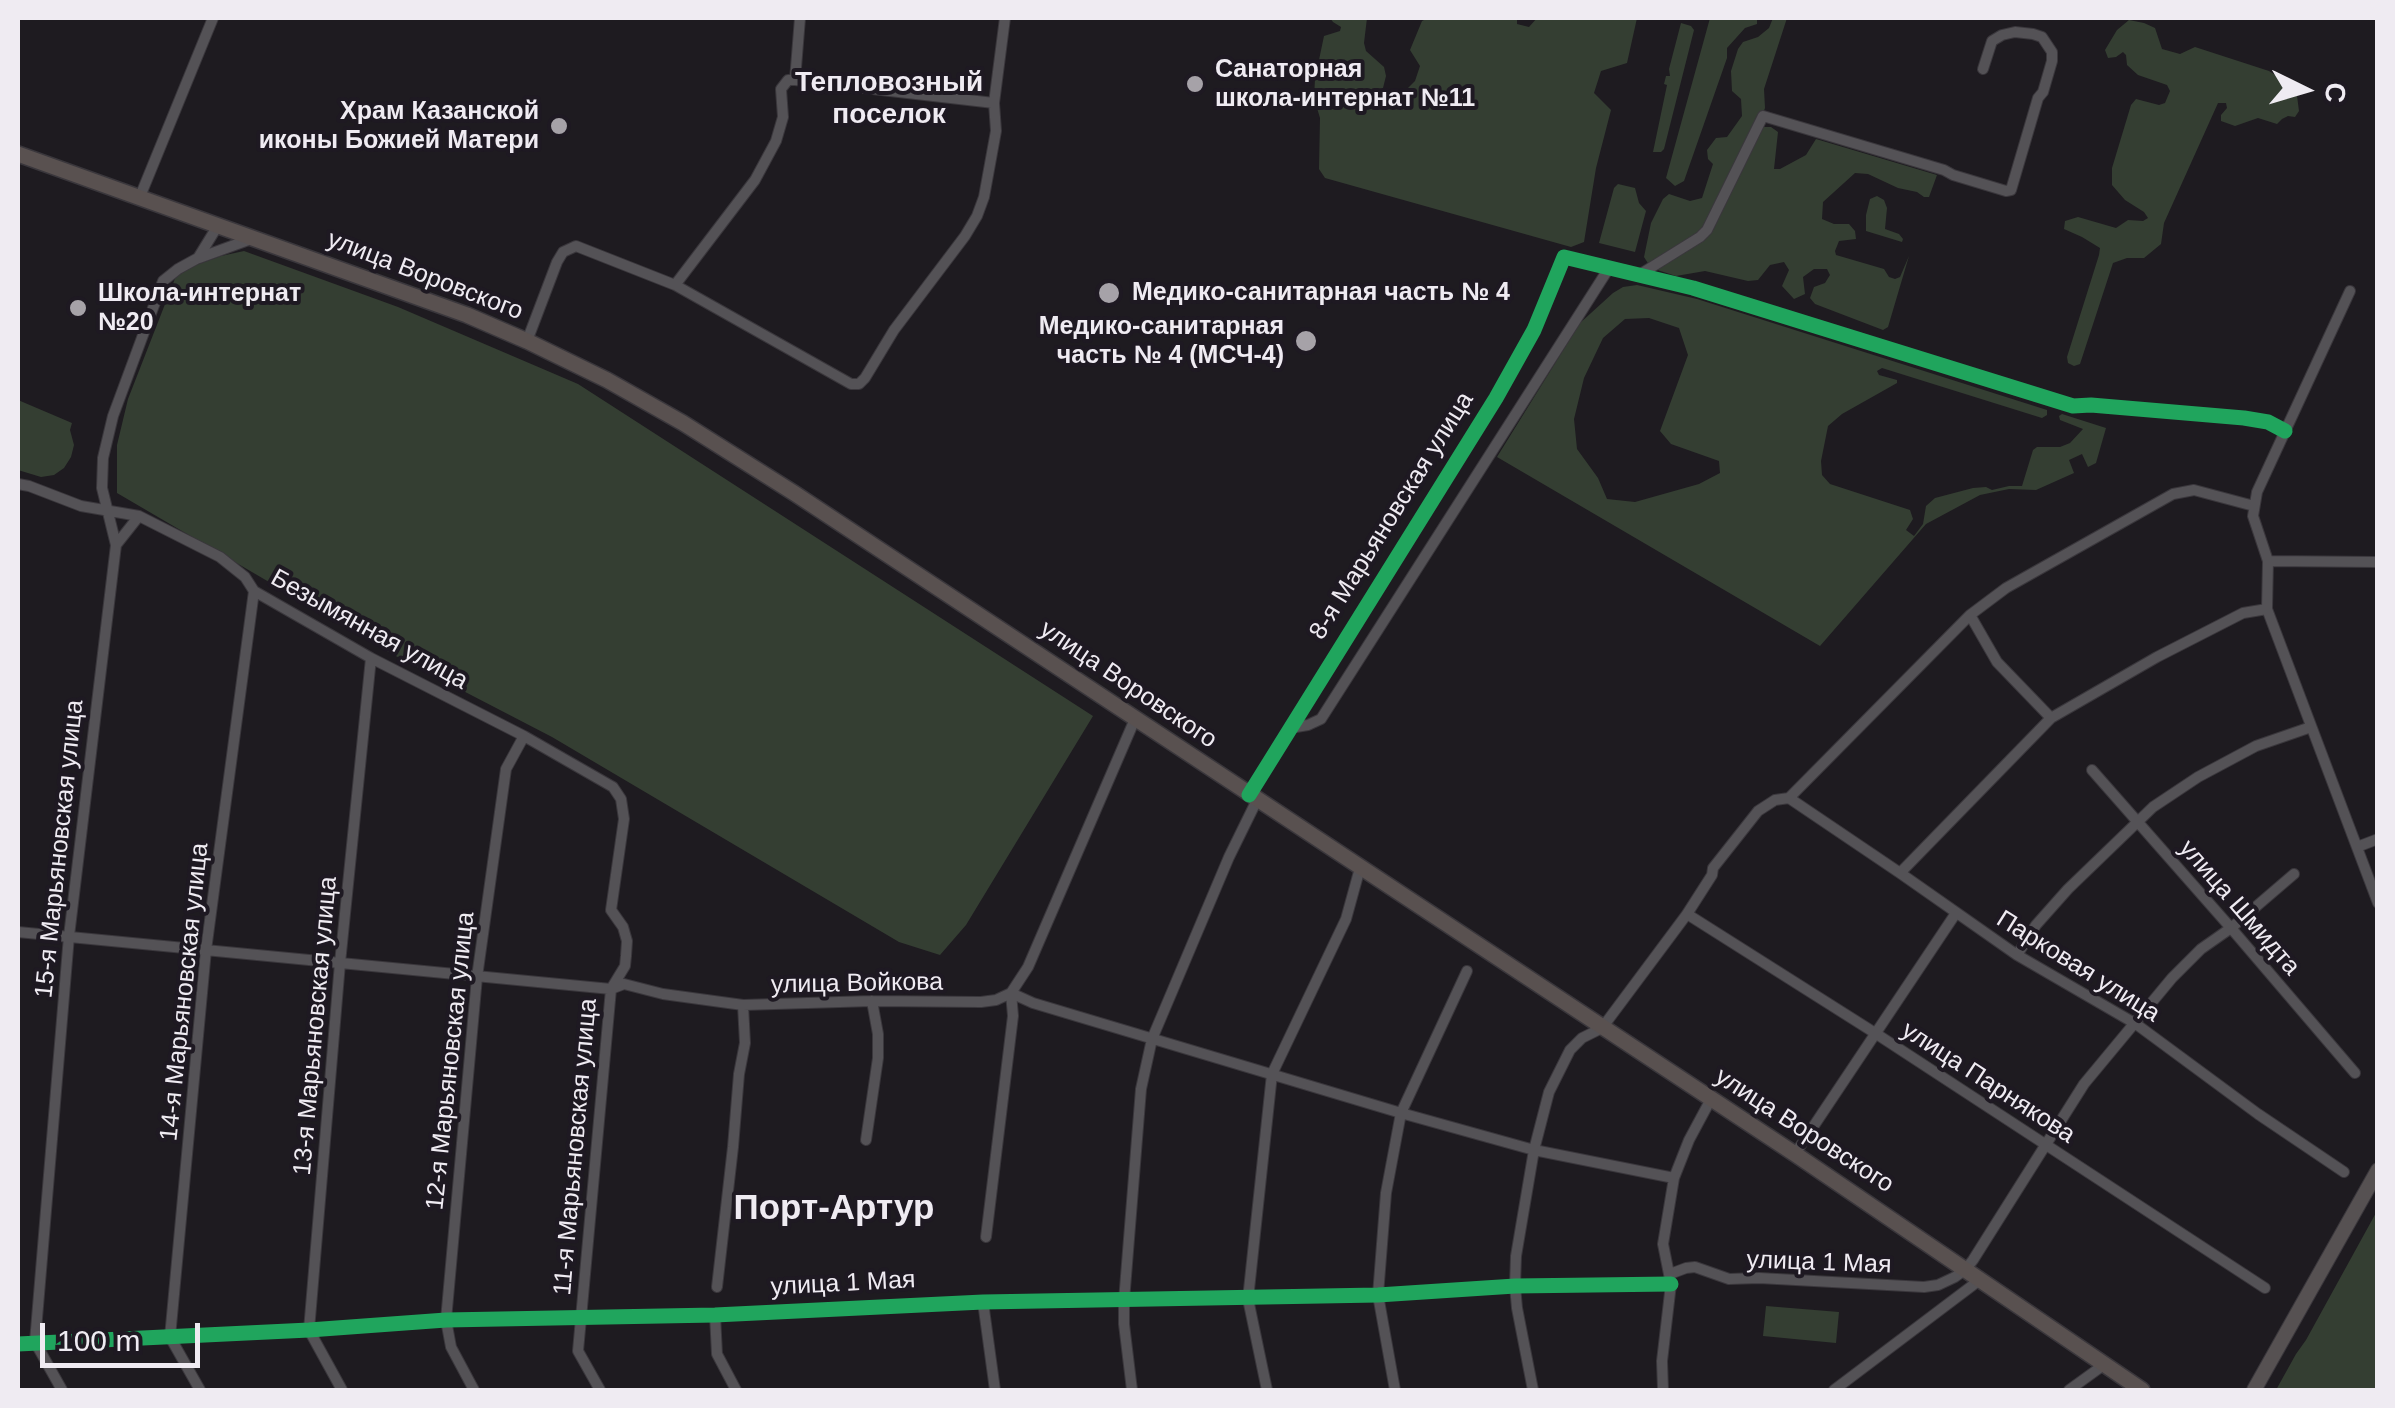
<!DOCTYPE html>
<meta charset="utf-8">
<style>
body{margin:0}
#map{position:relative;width:2395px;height:1408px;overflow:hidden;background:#1e1b20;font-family:Helvetica,sans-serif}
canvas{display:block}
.frame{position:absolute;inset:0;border:20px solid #efebf2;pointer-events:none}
.north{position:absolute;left:2255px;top:40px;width:100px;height:100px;-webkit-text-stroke:8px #1e1922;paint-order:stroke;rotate:95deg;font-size:28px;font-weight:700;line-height:40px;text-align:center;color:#efebf2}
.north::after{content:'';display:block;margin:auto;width:35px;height:45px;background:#efebf2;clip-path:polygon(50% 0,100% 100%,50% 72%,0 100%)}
.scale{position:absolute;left:40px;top:1323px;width:160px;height:45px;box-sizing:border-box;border:5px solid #efebf2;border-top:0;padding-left:12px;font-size:30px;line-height:35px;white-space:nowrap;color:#efebf2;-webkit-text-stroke:8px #1e1922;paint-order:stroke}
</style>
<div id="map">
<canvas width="2395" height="1408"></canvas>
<div class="frame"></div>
<div class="north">С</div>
<div class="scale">100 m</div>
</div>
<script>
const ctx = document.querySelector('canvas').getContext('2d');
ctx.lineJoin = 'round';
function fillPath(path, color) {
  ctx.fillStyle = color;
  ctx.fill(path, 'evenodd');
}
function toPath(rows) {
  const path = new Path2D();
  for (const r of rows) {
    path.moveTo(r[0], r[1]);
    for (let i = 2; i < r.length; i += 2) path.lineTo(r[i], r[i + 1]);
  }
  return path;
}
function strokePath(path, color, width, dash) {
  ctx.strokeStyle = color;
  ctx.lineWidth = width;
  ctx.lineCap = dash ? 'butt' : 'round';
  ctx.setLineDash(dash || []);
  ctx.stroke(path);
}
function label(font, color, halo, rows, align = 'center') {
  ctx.font = font + ' Helvetica,sans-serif';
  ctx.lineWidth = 8;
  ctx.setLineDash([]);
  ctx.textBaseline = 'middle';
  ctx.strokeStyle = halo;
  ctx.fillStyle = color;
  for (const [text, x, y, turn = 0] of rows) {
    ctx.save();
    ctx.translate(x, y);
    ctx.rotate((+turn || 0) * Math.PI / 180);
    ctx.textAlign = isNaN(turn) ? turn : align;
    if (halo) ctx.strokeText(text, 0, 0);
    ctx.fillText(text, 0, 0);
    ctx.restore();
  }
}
fillPath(toPath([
 [1330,18,1367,18,1364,43,1366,51,1384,67,1386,76,1382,92,1386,101,1396,100,1415,81,1420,66,1410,50,1422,21,1428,18,1517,18,1517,24,1529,27,1537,18,1637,18,1627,63,1601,71,1594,93,1611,110,1596,168,1584,242,1571,247,1325,178,1319,169,1320,118,1314,98,1315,79,1324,36,1340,31,1341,27,1333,22],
 [1710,18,1757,18,1757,24,1745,28,1727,48,1727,58,1684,181,1675,186,1666,178],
 [1773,18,1787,18,1764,89,1765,108,1759,124,1761,127,1771,127,1778,132,1774,169,1780,169,1806,155,1816,139,1937,175,1929,197,1924,197,1917,192,1898,188,1868,174,1855,173,1823,202,1822,219,1834,224,1849,224,1855,231,1856,239,1839,241,1835,251,1836,255,1884,269,1889,277,1895,279,1900,277,1909,256,1888,327,1883,330,1815,304,1810,298,1814,287,1825,283,1830,275,1827,269,1814,269,1803,277,1805,294,1794,299,1782,286,1789,270,1784,262,1770,265,1758,280,1748,281,1705,271,1676,276,1651,268,1644,257,1651,223,1663,199,1669,194,1690,201,1702,198,1713,164,1708,159,1707,150,1716,138,1727,137,1742,116,1741,99,1732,91,1731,71,1738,49,1743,42,1758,37,1769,28],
 [2129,20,2144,23,2155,28,2162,49,2180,54,2195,47,2269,71,2296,88,2299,111,2295,117,2288,116,2282,119,2277,124,2258,118,2235,126,2221,121,2221,115,2227,108,2226,103,2218,103,2164,223,2161,244,2144,258,2127,258,2113,263,2080,364,2074,366,2068,363,2067,357,2099,255,2100,248,2082,237,2064,229,2065,221,2078,217,2116,228,2128,220,2143,221,2148,218,2144,212,2125,200,2112,185,2112,168,2131,105,2136,99,2159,105,2165,103,2170,91,2167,85,2138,75,2127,65,2126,55,2123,52,2116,57,2108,58,2105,50,2117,30],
 [1681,23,1691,26,1694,30,1664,149,1661,152,1653,152,1667,85,1664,84,1666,76,1670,76,1669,69],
 [1618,184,1635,188,1639,203,1646,211,1635,252,1599,243,1614,188],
 [1877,196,1884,200,1887,208,1885,229,1899,234,1903,239,1902,242,1866,231,1866,215,1870,199],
 [244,251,398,307,578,384,1093,716,966,925,940,955,899,942,552,737,392,654,117,493,117,445,128,399,176,276,193,266,221,256],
 [1637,285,1697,299,2047,410,2047,415,2042,418,1882,368,1877,371,1879,375,1897,380,1897,383,1842,414,1828,426,1821,461,1822,475,1830,484,1910,510,1913,519,1906,530,1914,536,1923,524,1926,506,1935,498,1973,488,1986,487,1992,490,2009,486,2022,486,2033,450,2037,447,2060,447,2070,443,2083,429,2060,420,2059,416,2062,414,2106,428,2096,463,2088,467,2082,454,2069,460,2074,473,2036,490,2009,489,1980,495,1926,524,1820,646,1497,457,1580,323,1613,293,1623,287],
 [1649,318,1679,328,1688,355,1660,431,1671,444,1719,461,1720,473,1699,484,1635,502,1607,499,1598,478,1577,449,1574,419,1584,378,1603,338,1625,319],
 [18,400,72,423,70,430,74,445,71,457,64,468,54,475,41,477,18,470],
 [2377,1211,2377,1390,2276,1390,2296,1354,2306,1340],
 [1766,1306,1839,1312,1836,1343,1763,1336]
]), '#343e32');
const minor = toPath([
 [795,80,994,103],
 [139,199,213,18],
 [199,258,251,239],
 [1639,275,1700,237,1707,230,1763,116,1944,170,1953,175,2006,191,2011,190,2038,98,2043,92,2052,61,2052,52,2042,37,2033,34,2015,32,2002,35,1992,41,1983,69],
 [675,285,755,180,776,141,783,117,781,89,788,80,795,80,800,18],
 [2350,291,2257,492,2253,516,2268,561,2267,609,2378,903],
 [527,341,557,262,563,252,576,246,675,285,851,384,859,384,865,378,894,330,965,236,977,216,984,197,996,131,994,103,1005,18],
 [18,484,29,486,81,506,139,516,220,557,245,577,254,591,371,658,524,736,613,787,621,799,624,819,611,910,623,927,627,941,626,956,625,966,611,989,578,1351,600,1390],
 [116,545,139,516],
 [2268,561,2378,562],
 [1970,615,1997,662,2051,718],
 [1290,728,1308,725,1321,719,1609,268],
 [2092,770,2231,928,2355,1073],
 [1249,795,1496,398,1534,330,1564,257,1693,288,2073,406,2091,405,2244,418,2268,422,2285,431],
 [1789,798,1900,873,2017,955,2136,1024,2258,1114,2344,1172],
 [2357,847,2378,839],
 [1900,873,2051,718,2157,657,2243,613,2267,609],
 [1687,914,1875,1033,2265,1288],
 [18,932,611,989,624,984,663,994,743,1005,872,1001,981,1002,996,1000,1011,993],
 [2017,955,2036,925,2068,889,2153,807,2198,777,2256,746,2311,727],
 [1011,993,1033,1003,1401,1113,1534,1150,1674,1178],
 [866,1140,878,1058,878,1034,872,1001],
 [1795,1154,1956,913],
 [986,1237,1013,1016,1011,993,1028,967,1135,719],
 [1670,1274,1686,1268,1695,1267,1729,1279,1759,1278,1924,1287,1938,1285,1955,1277,1966,1269,1973,1260,2084,1084,2172,978,2201,949,2231,928,2294,874],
 [717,1287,733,1147,739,1074,745,1043,743,1005],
 [983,1302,995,1390],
 [715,1315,717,1354,736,1390],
 [18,1344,309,1330,446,1320,715,1315,983,1302,1378,1295,1515,1286,1671,1284],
 [62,1390,35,1342,69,936,116,545,102,488,103,458,113,416,163,281,178,269,198,258,217,227],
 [200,1390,170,1337,206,950,254,591],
 [342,1390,309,1330,340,963,371,658],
 [474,1390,451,1347,446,1320,477,977,506,769,524,736],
 [1132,1390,1124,1324,1124,1301,1141,1089,1152,1039,1229,857,1257,800],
 [1267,1390,1248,1299,1272,1074,1346,919,1360,868],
 [1395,1390,1378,1295,1386,1193,1401,1113,1467,971],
 [1533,1390,1517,1308,1515,1286,1516,1256,1534,1150,1549,1092,1570,1050,1582,1038,1602,1028,1687,914,1712,875,1713,868,1758,811,1775,800,1789,798,1970,615,2006,588,2173,494,2194,490,2254,506],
 [1663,1390,1662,1361,1671,1284,1663,1244,1674,1178,1689,1140,1711,1099],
 [1834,1390,1981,1279],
 [2069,1390,2105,1364]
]);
const secondary = toPath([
 [2254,1390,2378,1170]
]);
const primary = toPath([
 [18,154,467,315,527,341,607,380,683,423,794,493,1795,1154,2142,1390]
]);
strokePath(minor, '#3a373c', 12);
strokePath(secondary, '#3a373c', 16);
strokePath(primary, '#3a373c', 18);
strokePath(minor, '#545256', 10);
strokePath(secondary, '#565152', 14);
strokePath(primary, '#595150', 15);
strokePath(toPath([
 [1249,795,1496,398,1534,330,1564,257,1693,288,2073,406,2091,405,2244,418,2268,422,2285,431],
 [18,1344,309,1330,446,1320,715,1315,983,1302,1378,1295,1515,1286,1671,1284]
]), '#20a55d', 15);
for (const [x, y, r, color] of [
 [1195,84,10,"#a6a2a8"],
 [559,126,10,"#a6a2a8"],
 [1109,293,12,"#a6a2a8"],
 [78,308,10,"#a6a2a8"],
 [1306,341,12,"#a6a2a8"]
]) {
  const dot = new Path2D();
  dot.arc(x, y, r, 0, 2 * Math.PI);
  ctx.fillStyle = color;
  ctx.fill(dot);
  strokePath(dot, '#1e1922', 4);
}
label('bold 25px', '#efebf2', '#1e1922', [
 ["Санаторная",1215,70],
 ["школа-интернат №11",1215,99],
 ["Храм Казанской",539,112,"right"],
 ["иконы Божией Матери",539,141,"right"],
 ["Медико-санитарная часть № 4",1132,293],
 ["Школа-интернат",98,294],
 ["№20",98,323],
 ["Медико-санитарная",1284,327,"right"],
 ["часть № 4 (МСЧ-4)",1284,356,"right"]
], 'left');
label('25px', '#efebf2', '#1e1922', [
 ["улица Воровского",425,276,21],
 ["8-я Марьяновская улица",1392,516,-58],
 ["Безымянная улица",369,630,29],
 ["улица Воровского",1128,685,34],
 ["15-я Марьяновская улица",60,849,-84],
 ["улица Шмидта",2239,908,49],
 ["Парковая улица",2078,967,32],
 ["улица Войкова",857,984,-1],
 ["14-я Марьяновская улица",185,992,-84],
 ["13-я Марьяновская улица",316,1026,-85],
 ["12-я Марьяновская улица",451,1061,-84],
 ["улица Парнякова",1988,1083,33],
 ["улица Воровского",1804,1131,33],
 ["11-я Марьяновская улица",576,1147,-85],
 ["улица 1 Мая",1819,1263,2],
 ["улица 1 Мая",843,1284,-3]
]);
label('bold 28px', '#efebf2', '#1e1922', [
 ["Тепловозный",889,83],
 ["поселок",889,115]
]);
label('bold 35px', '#efebf2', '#1e1922', [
 ["Порт-Артур",834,1209]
]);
</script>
